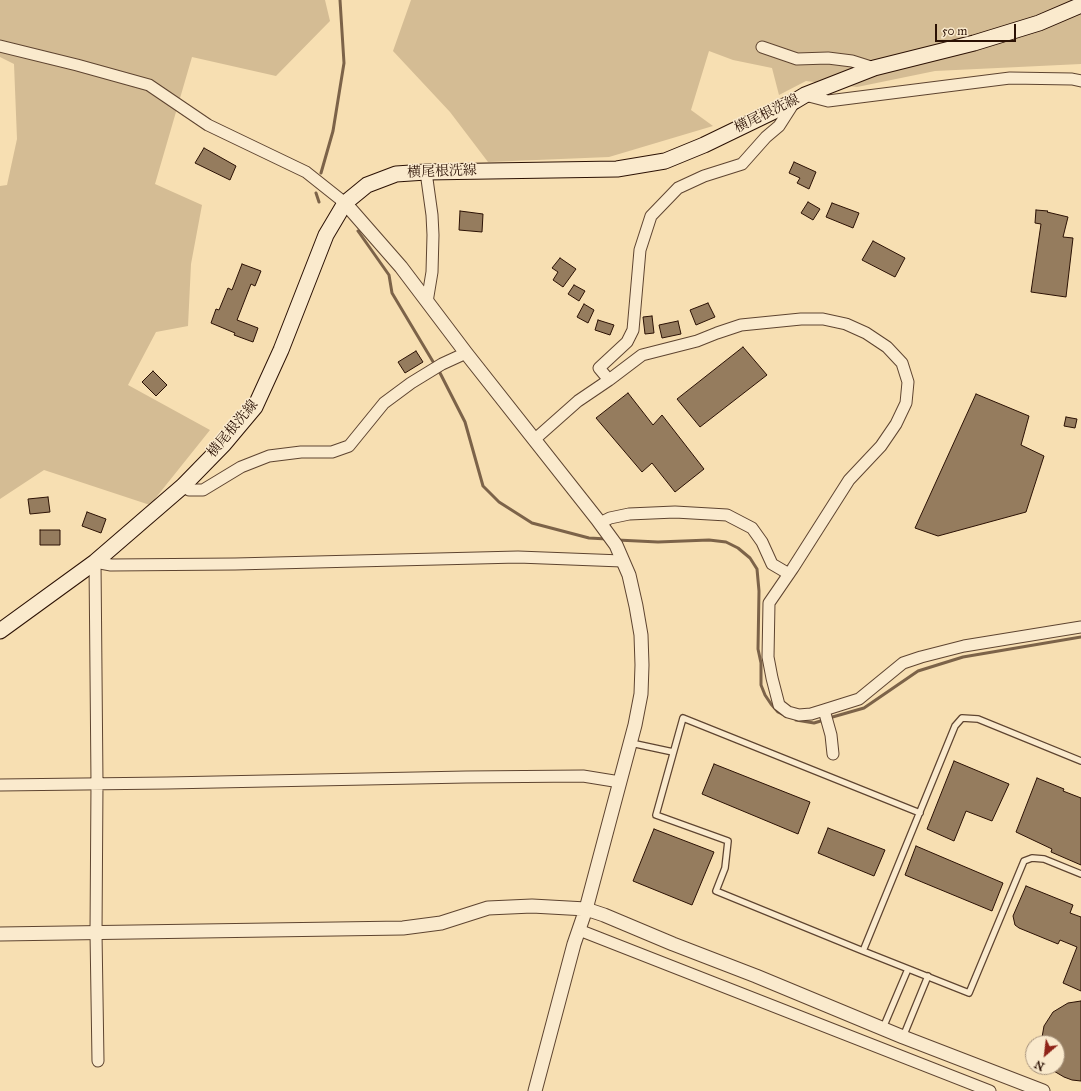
<!DOCTYPE html>
<meta charset="utf-8">
<style>
body{margin:0}
#map{position:relative;width:1081px;height:1091px;overflow:hidden;background:#f7dfb2;font-family:"IM FELL Great Primer",serif}
canvas{display:block}
.north{position:absolute;left:1025px;top:1035px;width:40px;height:40px;box-sizing:border-box;background:#faeacd;border:1px solid #a7937d;border-radius:50%;rotate:208deg;font-size:11px;font-weight:700;line-height:16px;text-align:center;color:#2b1104}
.north::after{content:'';display:block;margin:auto;width:14px;height:18px;background:#8f2418;clip-path:polygon(50% 0,100% 100%,50% 72%,0 100%)}
.scale{position:absolute;left:935px;top:24px;width:81px;height:18px;box-sizing:border-box;border:2px solid #2b1104;border-top:0;padding-left:5px;font-size:12px;line-height:14px;white-space:nowrap;color:#2b1104;-webkit-text-stroke:3px #faeacd;paint-order:stroke}
</style>
<div id="map">
<canvas width="1081" height="1091"></canvas>
<div class="north">N</div>
<div class="scale">50 m</div>
</div>
<script>
const ctx = document.querySelector('canvas').getContext('2d');
ctx.lineJoin = 'round';
function fillPath(path, color) {
  ctx.fillStyle = color;
  ctx.fill(path, 'evenodd');
}
function toPath(rows) {
  const path = new Path2D();
  for (const r of rows) {
    path.moveTo(r[0], r[1]);
    for (let i = 2; i < r.length; i += 2) path.lineTo(r[i], r[i + 1]);
  }
  return path;
}
function strokePath(path, color, width, dash) {
  ctx.strokeStyle = color;
  ctx.lineWidth = width;
  ctx.lineCap = dash ? 'butt' : 'round';
  ctx.setLineDash(dash || []);
  ctx.stroke(path);
}
function label(font, color, halo, rows, align = 'center') {
  ctx.font = font + ' "IM FELL Great Primer","Noto Serif JP",serif';
  ctx.lineWidth = 3;
  ctx.setLineDash([]);
  ctx.textBaseline = 'middle';
  ctx.strokeStyle = halo;
  ctx.fillStyle = color;
  for (const [text, x, y, turn = 0] of rows) {
    ctx.save();
    ctx.translate(x, y);
    ctx.rotate((+turn || 0) * Math.PI / 180);
    ctx.textAlign = isNaN(turn) ? turn : align;
    if (halo) ctx.strokeText(text, 0, 0);
    ctx.fillText(text, 0, 0);
    ctx.restore();
  }
}
fillPath(toPath([
 [0,0,325,0,330,21,276,76,192,57,155,184,202,205,191,264,188,326,156,332,128,385,210,430,150,505,44,470,0,499,0,186,7,185,17,139,14,64,0,57],
 [411,0,1081,0,1081,64,935,71,857,87,806,81,779,95,772,68,733,60,709,51,691,110,713,126,609,157,488,162,450,112,393,51]
]), '#d4bc94');
strokePath(toPath([
 [321,173,333,131,344,63,340,0],
 [316,193,319,202],
 [358,231,389,275,392,293,435,365],
 [438,369,465,422,483,486,499,502,532,523,589,538,607,539],
 [617,540,658,542,709,540,726,542,738,548,750,558,757,569,759,591,758,649,761,663,761,685,765,695,771,704,778,712,784,715],
 [829,718,864,708,918,671,963,657,1081,637],
 [796,720,814,723,824,720]
]), '#7c6349', 3);
const building = toPath([
 [204,148,236,166,230,180,195,163,204,148],
 [794,162,816,172,809,189,797,183,800,178,789,173,794,162],
 [808,202,820,209,813,220,801,213,808,202],
 [832,203,859,213,853,228,826,217,832,203],
 [1036,210,1048,211,1047,212,1068,217,1063,237,1073,238,1066,297,1031,292,1041,224,1035,223,1036,210],
 [460,211,483,214,482,232,459,230,460,211],
 [873,241,905,258,895,277,862,260,873,241],
 [560,258,576,269,563,287,553,280,558,272,552,268,560,258],
 [242,264,261,271,255,286,251,284,237,320,258,328,253,342,234,335,235,333,211,323,216,309,219,310,228,288,232,290,242,264],
 [574,285,585,291,579,301,568,294,574,285],
 [708,303,715,317,696,325,690,310,708,303],
 [584,304,594,310,588,323,577,317,584,304],
 [652,316,654,333,645,334,643,317,652,316],
 [598,320,614,325,610,335,595,330,598,320],
 [678,321,681,334,662,338,659,325,678,321],
 [743,347,767,375,700,427,677,399,743,347],
 [416,351,423,362,405,373,398,362,416,351],
 [153,371,167,385,156,396,142,382,153,371],
 [628,393,653,425,662,415,704,469,675,492,652,463,642,472,596,418,628,393],
 [976,394,1029,416,1021,445,1044,456,1026,512,938,536,915,528,976,394],
 [1066,417,1077,419,1075,428,1064,426,1066,417],
 [48,497,50,512,30,514,28,499,48,497],
 [87,512,106,519,101,533,82,526,87,512],
 [40,530,60,530,60,545,40,545,40,530],
 [954,761,1009,784,992,821,966,811,954,841,927,829,954,761],
 [714,764,810,802,798,834,702,794,714,764],
 [1037,778,1064,789,1063,791,1081,798,1081,865,1051,852,1052,849,1016,832,1037,778],
 [828,828,885,850,874,876,818,853,828,828],
 [654,829,714,852,692,905,633,881,654,829],
 [916,846,1003,883,992,911,905,875,916,846],
 [1026,886,1073,905,1070,913,1081,917,1081,991,1063,983,1077,947,1060,940,1058,944,1019,928,1015,925,1013,916,1026,886],
 [1081,1001,1081,1081,1072,1080,1064,1077,1047,1067,1057,1067,1057,1043,1041,1043,1044,1026,1053,1012,1068,1003,1081,1001]
]);
fillPath(building, '#957c5e');
strokePath(building, '#2b1104', 1);
const service = toPath([
 [631,743,673,752],
 [920,813,683,718,656,815,728,841,725,868,716,891,863,951,969,993,1024,861,1032,858,1044,859,1081,874],
 [863,951,955,726,962,718,978,719,1081,761],
 [883,1028,908,969],
 [903,1037,928,976]
]);
const minor = toPath([
 [0,46,77,65,149,85,208,125,306,172,345,203],
 [762,47,797,59,828,58,852,61,874,68],
 [805,95,828,101,1010,78,1072,79,1081,81],
 [426,172,432,215,433,235,432,272,427,302],
 [609,380,599,368,627,342,633,330,640,250,651,216,678,188,704,176,742,164,766,137,779,126,795,101],
 [534,440,578,401,609,380,642,355,697,341,717,333,741,325,801,319,823,319,846,324,866,333,887,347,902,363,908,382,906,403,896,424,881,446,849,480,793,568,769,603,768,657,772,678,779,705,788,712,799,715,811,714,824,710,831,735,833,754],
 [183,486,189,490,203,490,241,467,269,456,301,452,332,452,349,446,384,403,411,383,442,364,466,353],
 [600,523,610,518,629,514,675,512,727,515,752,528,762,542,772,564,789,574],
 [824,710,859,699,903,663,921,657,964,646,1081,627],
 [0,785,167,783,466,777,583,776,620,782],
 [579,930,990,1091],
 [98,1061,96,933,97,783,95,562,111,565,235,564,518,557,622,561]
]);
const tertiary = toPath([
 [345,203,401,267,466,353,597,519,616,545,629,575,636,606,641,635,642,665,641,694,635,725,586,909,574,944,535,1091],
 [0,934,403,928,441,923,488,908,532,906,586,909,604,915,673,944,756,976,903,1037,1043,1091]
]);
const secondary = toPath([
 [0,631,95,562,183,486,224,444,255,407,281,350,326,235,345,203,367,185,396,174,426,172,617,169,665,161,704,145,795,101,805,95,874,68,974,43,1039,23,1081,5]
]);
strokePath(service, '#5e4430', 8);
strokePath(minor, '#5e4430', 13);
strokePath(tertiary, '#5e4430', 15);
strokePath(secondary, '#2b1104', 17);
strokePath(service, '#faeacd', 5.5);
strokePath(minor, '#faeacd', 11);
strokePath(tertiary, '#faeacd', 13);
strokePath(secondary, '#faeacd', 15);
label('14px', '#2b1104', '#faeacd', [
 ["横尾根洗線",767,114,-26],
 ["横尾根洗線",442,172,-2],
 ["横尾根洗線",233,429,-50]
]);
</script>
